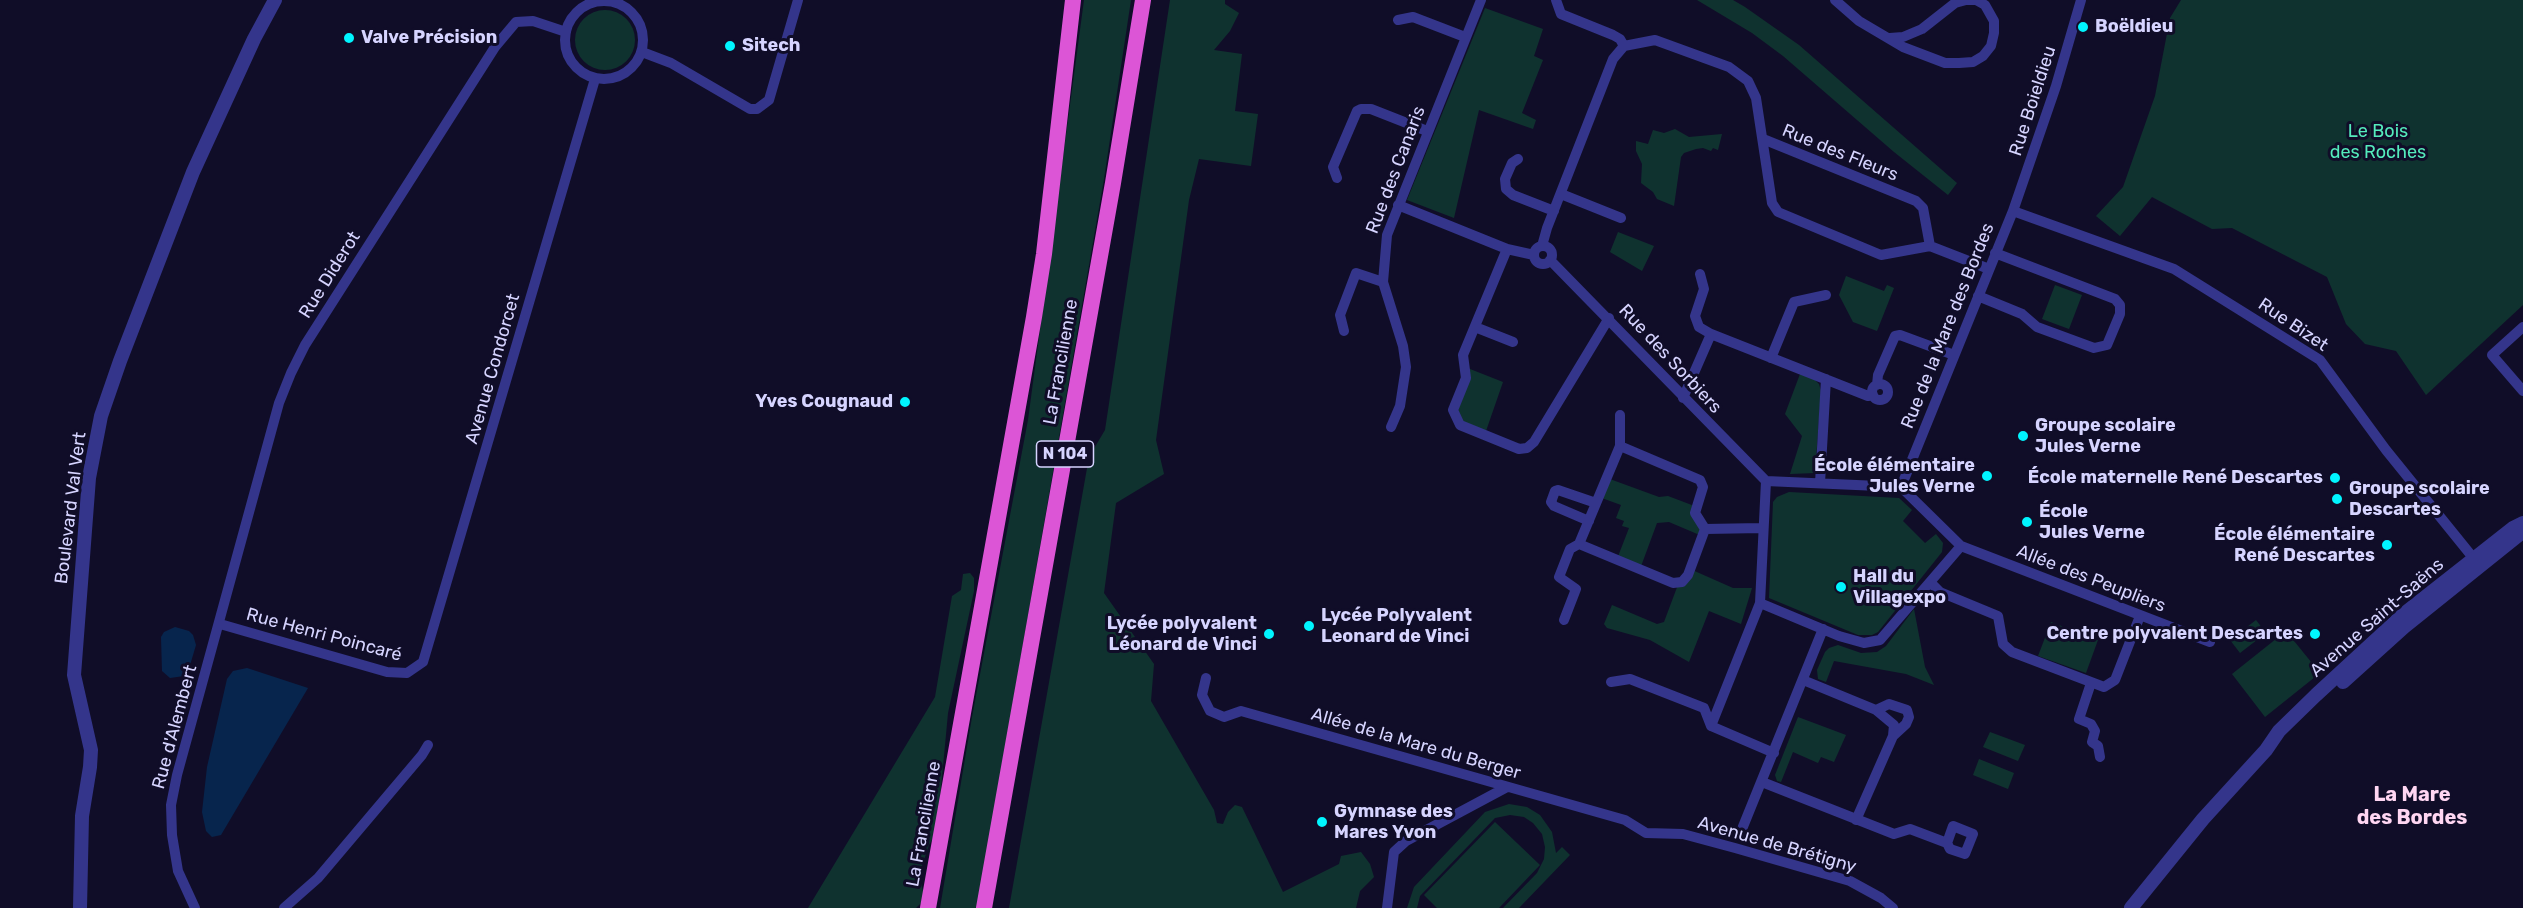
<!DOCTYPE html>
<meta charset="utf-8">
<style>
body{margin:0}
canvas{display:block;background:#100d28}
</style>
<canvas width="2523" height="908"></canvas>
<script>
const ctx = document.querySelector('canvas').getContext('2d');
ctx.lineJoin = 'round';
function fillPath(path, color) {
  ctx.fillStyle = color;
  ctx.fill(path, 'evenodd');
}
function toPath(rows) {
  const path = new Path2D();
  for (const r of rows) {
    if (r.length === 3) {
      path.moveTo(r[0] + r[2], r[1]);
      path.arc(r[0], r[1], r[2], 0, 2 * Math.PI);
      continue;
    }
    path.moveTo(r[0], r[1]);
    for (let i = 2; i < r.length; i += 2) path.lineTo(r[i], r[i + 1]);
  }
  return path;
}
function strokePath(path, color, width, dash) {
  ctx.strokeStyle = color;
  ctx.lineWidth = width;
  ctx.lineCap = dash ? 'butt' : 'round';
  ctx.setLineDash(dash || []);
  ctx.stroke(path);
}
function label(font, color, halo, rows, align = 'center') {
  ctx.font = font + ' Rubik,sans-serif';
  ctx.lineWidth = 6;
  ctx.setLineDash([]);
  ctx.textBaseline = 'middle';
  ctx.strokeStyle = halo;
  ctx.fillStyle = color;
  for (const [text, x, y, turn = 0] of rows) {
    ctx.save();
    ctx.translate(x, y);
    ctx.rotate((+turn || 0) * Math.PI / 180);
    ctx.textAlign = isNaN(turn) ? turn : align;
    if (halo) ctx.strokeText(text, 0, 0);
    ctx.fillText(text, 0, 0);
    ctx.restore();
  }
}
fillPath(toPath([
 [1084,0,1131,0,1104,179,977,908,940,908,972,717,1028,420],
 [1170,0,1225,0,1225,4,1239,13,1230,31,1214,50,1242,54,1235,111,1258,114,1251,166,1199,159,1189,200,1156,440,1164,474,1116,503,1104,593,1154,664,1151,701,1214,810,1217,823,1223,824,1228,812,1235,805,1242,807,1283,892,1339,864,1341,856,1361,852,1370,864,1374,877,1360,891,1356,908,1009,908,1089,457,1105,430],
 [1697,0,1733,0,1745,7,1799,45,1957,183,1948,195,1894,152,1783,56,1752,33],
 [2181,0,2523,0,2523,305,2426,395,2396,351,2365,344,2346,324,2327,277,2232,228,2212,229,2152,197,2120,236,2096,216,2123,187,2155,96,2170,18],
 [1485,8,1543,29,1534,56,1543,60,1522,113,1536,120,1533,129,1479,110,1454,218,1407,200],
 [605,40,30],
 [1675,129,1689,137,1722,134,1718,150,1713,148,1711,151,1703,148,1696,149,1684,153,1681,157,1674,206,1657,199,1653,192,1641,183,1642,164,1636,151,1636,141,1648,144,1653,130,1664,133],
 [1618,232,1654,246,1642,271,1610,252],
 [1846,276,1884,291,1887,285,1894,288,1877,331,1853,322,1839,295],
 [2055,285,2082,295,2069,329,2042,319],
 [1470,369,1503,382,1486,431,1463,422,1458,410],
 [1800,374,1814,379,1819,384,1821,391,1815,473,1790,474,1802,436,1785,414],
 [1607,478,1659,497,1668,496,1697,507,1702,536,1669,522,1657,523,1640,569,1617,559,1629,528,1622,526,1624,521,1616,518,1621,505,1599,497],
 [1789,492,1899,498,1912,510,1903,521,1925,543,1936,534,1943,543,1942,552,1878,632,1872,635,1858,635,1769,598,1773,502,1777,497],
 [1690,569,1733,588,1752,588,1741,624,1709,611,1689,662,1650,640,1607,628,1604,624,1612,605,1657,624,1664,622,1679,582],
 [970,573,974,578,974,591,948,713,939,809,935,835,929,845,919,875,925,899,916,908,808,908,935,697,952,596,961,590,963,574],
 [1914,609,1925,667,1934,685,1906,674,1834,661,1826,682,1818,679,1817,670,1825,652,1829,648,1838,645,1861,653,1877,652,1886,646],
 [2256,620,2266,633,2240,653,2230,640],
 [2051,622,2098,640,2086,673,2038,656],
 [2286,631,2320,673,2265,717,2232,674],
 [1798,717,1846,735,1834,762,1821,757,1818,763,1793,752,1781,782,1777,781,1775,775],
 [1990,732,2025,745,2018,761,1983,747],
 [1979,759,2014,773,2008,789,1973,775],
 [1509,804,1527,807,1540,815,1552,832,1556,853,1562,847,1570,855,1519,908,1503,908,1537,873,1544,859,1545,847,1542,834,1533,823,1524,817,1510,815,1495,818,1420,896,1417,908,1407,908,1414,887,1485,812],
 [1495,822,1540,865,1499,908,1437,908,1424,895]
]), '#0f322f');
fillPath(toPath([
 [175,627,189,631,193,635,196,645,188,672,184,676,170,678,162,671,161,637,164,632],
 [247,668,308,688,221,835,212,837,206,831,202,812,207,767,227,679,233,671]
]), '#07254d');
strokePath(toPath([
 [1556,0,1561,14,1613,35,1620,39,1624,46],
 [1835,0,1859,21,1903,47,1945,63,1959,63,1973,62,1983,56,1991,46,1994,33,1994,21,1985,5,1976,0,1966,0],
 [604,40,39],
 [1398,20,1413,17,1465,37],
 [1890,38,1903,37,1922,29,1955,3,1966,0],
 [642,52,671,63,750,109,757,109,769,100,798,0],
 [1763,139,1916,201,1923,208,1930,246],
 [1518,159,1512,163,1505,179,1506,189,1513,195,1554,211],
 [1337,178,1333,167,1357,111,1361,109,1371,109,1427,131],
 [1561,194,1621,218],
 [1398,205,1507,249,1534,255],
 [2013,211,2174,269,2320,360,2386,450,2479,565],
 [1542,246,1547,228,1613,59,1624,46,1655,40,1729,67,1748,81,1756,98,1772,203,1778,212,1881,255,1930,246],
 [1930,246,1989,269],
 [1543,255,9],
 [1507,249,1463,355,1466,378,1453,410,1460,425,1519,449,1527,448,1534,442,1609,318],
 [1550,260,1766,481],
 [1700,274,1704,289,1695,316,1699,327,1711,334,1868,396,1873,395],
 [1978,296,2022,314,2037,327,2094,348,2107,345,2120,314,2120,305,2115,299,1995,253],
 [1475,327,1513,342],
 [2523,327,2492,355,2523,391],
 [1344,331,1340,315,1356,273,1383,282],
 [1771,358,1794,302,1826,295],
 [1880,392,8],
 [1877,385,1878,375,1895,336,1900,335,1954,355],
 [1683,398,1711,334],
 [1391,427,1400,406,1406,367,1403,346,1383,282,1387,235,1481,0],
 [1620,446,1700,480,1703,487,1695,513,1705,529,1688,575,1682,582,1673,583,1579,544,1620,446],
 [1620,446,1620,415],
 [1766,481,1901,487,1961,546,1880,640,1864,643,1839,636,1760,603,1766,481],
 [1820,483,1826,379],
 [1901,487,2013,211,2056,86,2081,0],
 [1589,521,1554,506,1551,502,1555,491,1558,490,1596,503],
 [1705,529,1762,528],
 [1961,546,2210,642],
 [1930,582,1940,592,1998,616,2003,644,2012,652,2104,687,2115,680,2140,616],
 [1564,620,1576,589,1559,577,1570,549,1579,544],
 [220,624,387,672,407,673,423,662,595,79],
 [1206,678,1202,695,1210,711,1224,717,1241,711,1625,820,1646,833,1683,834,1735,848,1850,881,1881,898,1893,908],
 [1803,680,1876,710,1894,725,1893,736,1856,820],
 [1611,682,1630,679,1704,708,1711,726,1774,753],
 [2091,683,2079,719,2091,724,2095,731,2092,742,2098,746,2100,757],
 [1876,710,1889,704,1907,710,1909,717,1906,724,1893,736],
 [1711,726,1760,603],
 [1762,782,1894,834,1910,829,1947,843,1950,849,1965,854,1973,834,1953,826,1947,843],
 [1740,834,1823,629],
 [195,908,178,871,172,835,171,805,177,775,279,403,291,373,305,345,495,47,516,22,533,21,566,32],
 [284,908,318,878,422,755,428,745],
 [1387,908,1394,852,1406,841,1507,787]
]), '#34358b', 10);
strokePath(toPath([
 [2343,682,2404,627,2520,534],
 [80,908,82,816,90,767,91,750,74,675,89,478,101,416,120,361,193,172,254,39,275,0],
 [2131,908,2203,819,2266,750,2279,731,2316,695,2405,613,2513,528,2523,523]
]), '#34358b', 14);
strokePath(toPath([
 [928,908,1034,317,1044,254,1073,0],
 [984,908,1113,183,1143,0]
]), '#dc55d6', 16);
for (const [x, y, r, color] of [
 [2083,27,6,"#00f5ff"],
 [349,38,6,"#00f5ff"],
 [730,46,6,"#00f5ff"],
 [905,402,6,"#00f5ff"],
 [2023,436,6,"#00f5ff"],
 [1987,476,6,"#00f5ff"],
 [2335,478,6,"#00f5ff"],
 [2337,499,6,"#00f5ff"],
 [2027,522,6,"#00f5ff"],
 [2387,545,6,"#00f5ff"],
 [1841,587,6,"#00f5ff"],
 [1309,626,6,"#00f5ff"],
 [1269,634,6,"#00f5ff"],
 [2315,634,6,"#00f5ff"],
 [1322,822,6,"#00f5ff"]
]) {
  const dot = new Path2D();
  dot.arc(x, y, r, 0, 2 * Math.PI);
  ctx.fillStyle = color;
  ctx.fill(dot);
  strokePath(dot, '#100d28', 2);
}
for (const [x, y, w] of [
 [1065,454,57]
]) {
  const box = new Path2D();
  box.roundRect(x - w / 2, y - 13, w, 26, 4.5);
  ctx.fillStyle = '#100d28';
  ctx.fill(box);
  strokePath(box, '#d6d4ff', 1.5);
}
label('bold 16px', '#d6d4ff', null, [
 ["N 104",1065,454]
]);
label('bold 18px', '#d6d4ff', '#100d28', [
 ["Boëldieu",2095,27],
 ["Valve Précision",361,38],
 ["Sitech",742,46],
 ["Yves Cougnaud",893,402,"right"],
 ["Groupe scolaire",2035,426],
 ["Jules Verne",2035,447],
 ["École élémentaire",1975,466,"right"],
 ["Jules Verne",1975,487,"right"],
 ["École maternelle René Descartes",2323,478,"right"],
 ["Groupe scolaire",2349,489],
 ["Descartes",2349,510],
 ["École",2039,512],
 ["Jules Verne",2039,533],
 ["École élémentaire",2375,535,"right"],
 ["René Descartes",2375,556,"right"],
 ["Hall du",1853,577],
 ["Villagexpo",1853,598],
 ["Lycée Polyvalent",1321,616],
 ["Leonard de Vinci",1321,637],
 ["Lycée polyvalent",1257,624,"right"],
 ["Léonard de Vinci",1257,645,"right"],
 ["Centre polyvalent Descartes",2303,634,"right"],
 ["Gymnase des",1334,812],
 ["Mares Yvon",1334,833]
], 'left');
label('18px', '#d6d4ff', '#100d28', [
 ["Rue Boieldieu",2033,101,-72],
 ["Rue des Fleurs",1840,153,22],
 ["Rue des Canaris",1396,170,-69],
 ["Rue Diderot",330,275,-58],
 ["Rue Bizet",2293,325,34],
 ["Rue de la Mare des Bordes",1948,326,-68],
 ["Rue des Sorbiers",1670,359,47],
 ["La Francilienne",1061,362,-80],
 ["Avenue Condorcet",493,369,-74],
 ["Boulevard Val Vert",71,508,-83],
 ["Allée des Peupliers",2091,579,21],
 ["Avenue Saint-Saëns",2377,618,-41],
 ["Rue Henri Poincaré",324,635,15],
 ["Rue d'Alembert",175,727,-75],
 ["Allée de la Mare du Berger",1416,744,16],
 ["La Francilienne",924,824,-80],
 ["Avenue de Brétigny",1777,845,16]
]);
label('18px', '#54ebbc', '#100d28', [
 ["Le Bois",2378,132],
 ["des Roches",2378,153]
]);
label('bold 20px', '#ffd6f2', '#100d28', [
 ["La Mare",2412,795],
 ["des Bordes",2412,818]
]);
</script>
